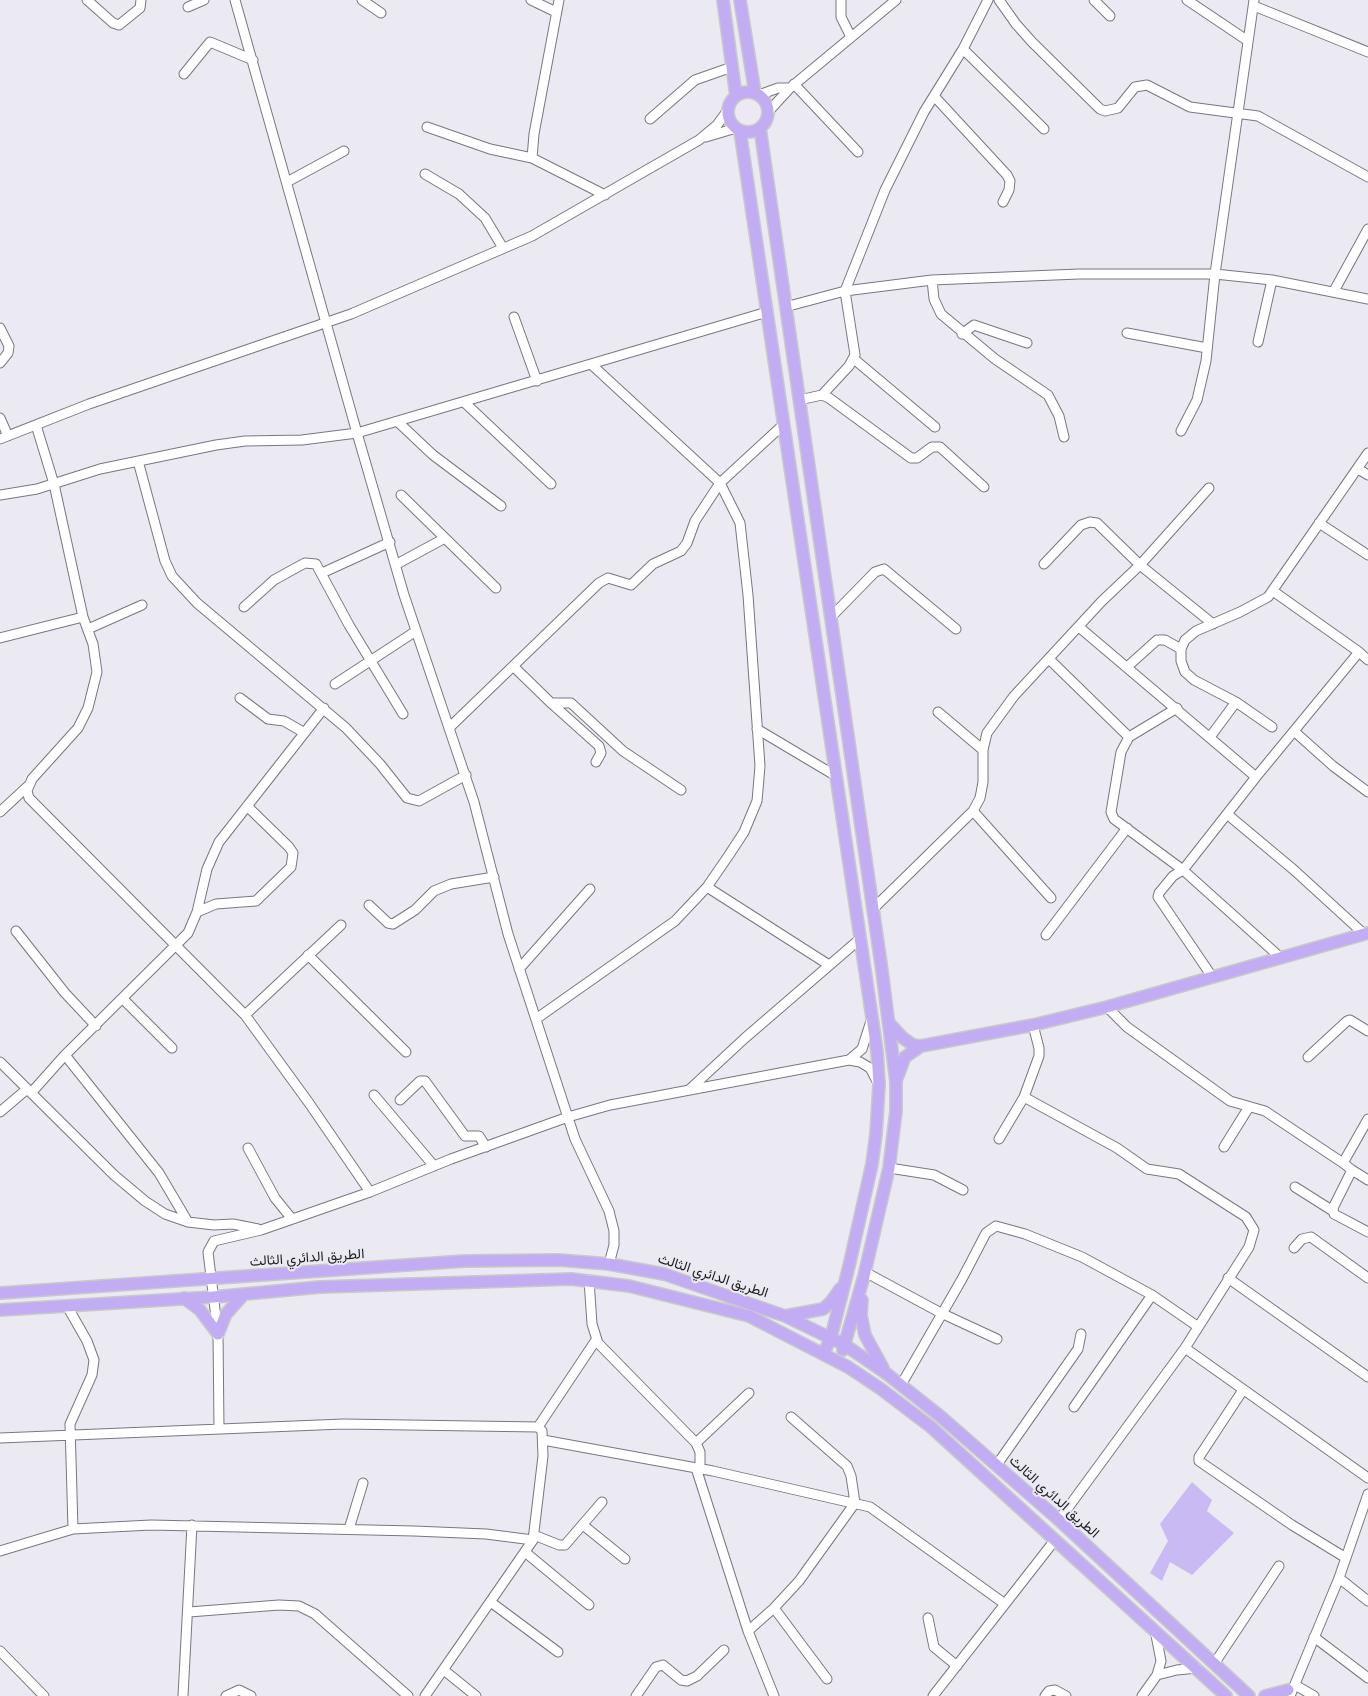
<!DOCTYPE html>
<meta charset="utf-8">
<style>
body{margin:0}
canvas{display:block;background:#ebe9f2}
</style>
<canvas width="1368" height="1696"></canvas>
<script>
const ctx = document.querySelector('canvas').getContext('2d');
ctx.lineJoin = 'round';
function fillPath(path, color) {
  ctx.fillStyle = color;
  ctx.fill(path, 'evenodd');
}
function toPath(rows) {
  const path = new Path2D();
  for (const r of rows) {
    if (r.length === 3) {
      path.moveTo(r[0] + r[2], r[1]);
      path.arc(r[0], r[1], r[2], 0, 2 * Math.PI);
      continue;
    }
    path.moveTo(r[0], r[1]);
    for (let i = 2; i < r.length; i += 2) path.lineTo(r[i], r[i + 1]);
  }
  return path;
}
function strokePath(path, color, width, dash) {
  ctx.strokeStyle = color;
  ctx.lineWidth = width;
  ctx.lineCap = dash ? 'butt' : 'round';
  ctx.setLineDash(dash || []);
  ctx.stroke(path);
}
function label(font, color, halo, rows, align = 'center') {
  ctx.font = font + ' "PT Serif",Vazirmatn,serif';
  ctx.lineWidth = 4;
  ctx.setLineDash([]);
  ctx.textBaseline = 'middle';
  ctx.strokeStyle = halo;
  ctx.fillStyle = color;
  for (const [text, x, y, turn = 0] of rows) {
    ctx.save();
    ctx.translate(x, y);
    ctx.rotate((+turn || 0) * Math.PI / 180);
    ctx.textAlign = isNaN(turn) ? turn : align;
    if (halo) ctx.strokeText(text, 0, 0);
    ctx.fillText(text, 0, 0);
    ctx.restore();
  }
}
fillPath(toPath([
 [1192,1482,1212,1500,1207,1511,1234,1533,1192,1575,1170,1562,1162,1581,1150,1573,1168,1541,1160,1524]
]), '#c9baf4');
const minor = toPath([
 [87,0,113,23,119,25,140,8,141,0],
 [235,0,357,433,404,595,474,802,508,934,575,1139,609,1211,614,1231,614,1245,609,1264],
 [362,0,381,13],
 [531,0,556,12],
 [559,0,534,134,532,158,605,195],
 [841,0,841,17,851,37],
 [999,0,1016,24,1032,42,1100,109,1105,111,1118,108,1135,87,1147,85,1190,107,1258,116,1368,177],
 [1094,0,1110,16],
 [1187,0,1248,41],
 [1254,6,1368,52],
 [188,7,204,0],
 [963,49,1044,129],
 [184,74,210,42,253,60],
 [794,84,858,152],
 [759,95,778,88,789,88],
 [934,96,1007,175,1010,181,1009,190,1003,202],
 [768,112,790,88,896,0],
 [650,119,695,80,732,67],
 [427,127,490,149,532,158],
 [706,137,736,128],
 [425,174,459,194,485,218,503,248],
 [287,182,344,151],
 [932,280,934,299,941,314,995,359,1048,395,1059,416,1064,437],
 [1334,291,1368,229],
 [785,307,845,291,932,280,1079,274,1215,274,1272,280,1368,299],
 [514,317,537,381],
 [0,328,9,346,8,353,0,363],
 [1127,333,1207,348],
 [962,334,974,325,1027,343],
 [1258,342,1272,280],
 [854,359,935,427],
 [822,395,849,366,855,355,845,291,885,190,924,112,963,49,988,0],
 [799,400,822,395,829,398,911,458,917,458,932,447,940,447,984,487],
 [464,402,551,484],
 [0,418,8,436],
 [398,422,433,455,501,506],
 [36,425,54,484,83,617,93,644,97,672,88,708,78,728,32,779,27,791,29,798,245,1015,309,1103,370,1192],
 [1181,431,1197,400,1206,361,1215,274,1254,0],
 [0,439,89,404,351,314,532,236,699,140,717,125,728,110],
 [138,461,165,561,172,576,197,603,346,728,380,764,407,798,419,801,466,775],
 [1358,469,1368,475],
 [0,495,37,489,100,469,216,445,245,441,302,440,357,433,767,312],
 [401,495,496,588],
 [1319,523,1368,555],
 [397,564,445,538],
 [1044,564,1081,525,1090,522,1097,523,1140,565,1209,488],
 [322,573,390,542],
 [1273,591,1359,652],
 [244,607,274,580,292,570,305,563,316,564,349,625,403,714],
 [830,618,875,572,884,569,956,629],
 [1079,627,1256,777],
 [88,629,142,605],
 [0,638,83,617],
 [1049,659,1129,737],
 [513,666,551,703,571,703,623,751,681,790],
 [1127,667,1157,640,1165,640,1181,649],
 [335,684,416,631],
 [240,698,268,719,284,721,303,732],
 [551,703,599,746,601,753,596,762],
 [1177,708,1129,737,1121,752,1111,812,1114,819,1183,870,1173,876,1159,893,1158,897,1213,978],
 [938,712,983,750],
 [450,727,599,583,608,578,631,585,653,564,681,551,687,543,695,521,720,483,784,424],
 [1272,727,1236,702,1194,680,1185,672,1181,661,1181,649,1185,640,1196,631,1240,612,1268,597,1368,453],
 [757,729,836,776],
 [1295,732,1333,766,1368,792],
 [1210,737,1236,702],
 [973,811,1051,898],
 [0,812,29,785],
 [1227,814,1294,870,1364,934],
 [707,887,829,965],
 [369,905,388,923,393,924,415,910,434,891,451,884,494,877],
 [874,908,973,811,980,798,983,782,983,750,987,733,1014,696,1102,601,1140,565,1213,624],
 [197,912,216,904,256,901,291,867,293,853,289,847,247,806],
 [16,931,65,993,96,1026],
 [1046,935,1127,828],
 [308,955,406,1052],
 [1281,958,1183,870,1256,777,1359,652,1368,660],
 [519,969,590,889],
 [123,999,172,1048],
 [1107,1007,1127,1027,1230,1101,1265,1111,1343,1163,1368,1119],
 [245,1015,341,925],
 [536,1019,675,921,707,887,729,855,744,832,757,801,760,766,748,595,740,523,720,483,592,365],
 [65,1055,159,1173,188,1222],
 [1308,1057,1347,1021,1350,1020,1368,1031],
 [849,1060,862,1049,871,1021],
 [0,1062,114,1175,145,1201,165,1214,188,1222,214,1225,233,1224,258,1229],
 [690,1089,745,1038,861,938],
 [31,1093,65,1055,188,933,197,912,207,869,219,842,324,708],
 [374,1095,434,1166],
 [1024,1097,1117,1148,1147,1169,1179,1174,1246,1217,1254,1230,1249,1247,1185,1348,1059,1520],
 [400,1100,420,1081,425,1081,465,1136,479,1136,486,1147],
 [0,1112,27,1089],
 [999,1139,1024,1097,1039,1056,1039,1048,1033,1025],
 [1224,1147,1249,1107],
 [248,1148,275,1198,292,1219],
 [1343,1163,1352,1170,1333,1208,1334,1214,1368,1232],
 [889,1168,934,1175,963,1190],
 [1352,1170,1368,1180],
 [1295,1187,1333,1211],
 [1294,1248,1302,1239,1311,1237,1368,1278],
 [865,1272,941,1313,997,1339],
 [1228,1278,1368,1377],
 [589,1280,592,1324,598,1343,696,1443,700,1452,700,1469],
 [67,1306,87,1341,94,1360,92,1375,70,1424,73,1529],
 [1185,1348,1368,1478],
 [901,1385,962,1279,986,1233,996,1226,1025,1234,1082,1257,1152,1295,1197,1326],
 [1243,1390,1199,1457,1199,1461,1292,1525,1346,1558],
 [1074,1407,1152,1295],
 [538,1427,596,1340],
 [219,1428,218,1334,208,1252,214,1241,261,1230,370,1192,451,1159,568,1117,610,1105,849,1060,860,1062,870,1068,878,1083],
 [0,1438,343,1424,538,1427,542,1431,543,1456,533,1540,425,1696],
 [543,1440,713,1471,870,1507,1005,1604,1055,1540],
 [696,1443,749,1393],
 [996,1466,1078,1349,1081,1334],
 [696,1468,748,1631,774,1696],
 [583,1525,625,1559],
 [349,1529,363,1483],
 [534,1535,559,1545,565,1545,602,1502],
 [0,1551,73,1529,151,1525,414,1531,486,1534,533,1540],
 [525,1552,589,1605],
 [1339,1578,1368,1601],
 [492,1603,558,1652],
 [774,1608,827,1679],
 [189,1612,279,1605,299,1606,315,1614,408,1696],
 [928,1618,934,1647,957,1666],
 [748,1631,774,1608,799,1581,855,1503,851,1476,847,1466,791,1417],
 [1314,1637,1368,1678],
 [0,1651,44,1696],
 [1214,1664,1279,1566],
 [445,1671,476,1696],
 [1157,1675,1177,1670,1197,1668],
 [1295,1685,1314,1696],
 [183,1696,192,1525],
 [226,1696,239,1690,251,1696],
 [636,1696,656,1667,663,1665,681,1680,687,1681,697,1676,724,1650],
 [933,1696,1005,1604],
 [1045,1696,1049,1691,1055,1690,1066,1696],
 [1142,1696,1157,1675,1161,1661,1155,1630],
 [1290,1696,1339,1578,1368,1494]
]);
const major = toPath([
 [723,0,736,96],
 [740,0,755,93],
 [748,112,20],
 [760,128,882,971,896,1082,896,1111,889,1168,864,1276,843,1350],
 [740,131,877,1051,879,1085,876,1134,872,1164,849,1266,831,1337,824,1353],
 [889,1023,903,1038,913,1045,921,1046],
 [897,1078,905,1057,921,1046,1033,1025,1107,1007,1368,933],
 [0,1293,465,1261,559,1260,609,1264,664,1274,785,1316,845,1345,887,1374,940,1416,1059,1520,1249,1696],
 [184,1298,200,1310,218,1334],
 [862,1300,861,1315,865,1335,883,1368],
 [0,1310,213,1297,320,1287,571,1279,629,1286,749,1316,848,1367,881,1389,931,1427,1226,1696],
 [785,1316,823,1309,831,1302,840,1289],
 [218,1334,226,1314,244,1294],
 [1265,1696,1288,1690]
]);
strokePath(minor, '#79777f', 11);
strokePath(major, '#c9c9c9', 14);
strokePath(minor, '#fff', 9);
strokePath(major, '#c2acf4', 11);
label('14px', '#1e1d20', '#ebe9f2', [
 ["الطريق الدائري الثالث",307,1258,-4],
 ["الطريق الدائري الثالث",713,1276,18],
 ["الطريق الدائري الثالث",1054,1497,42]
]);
</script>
